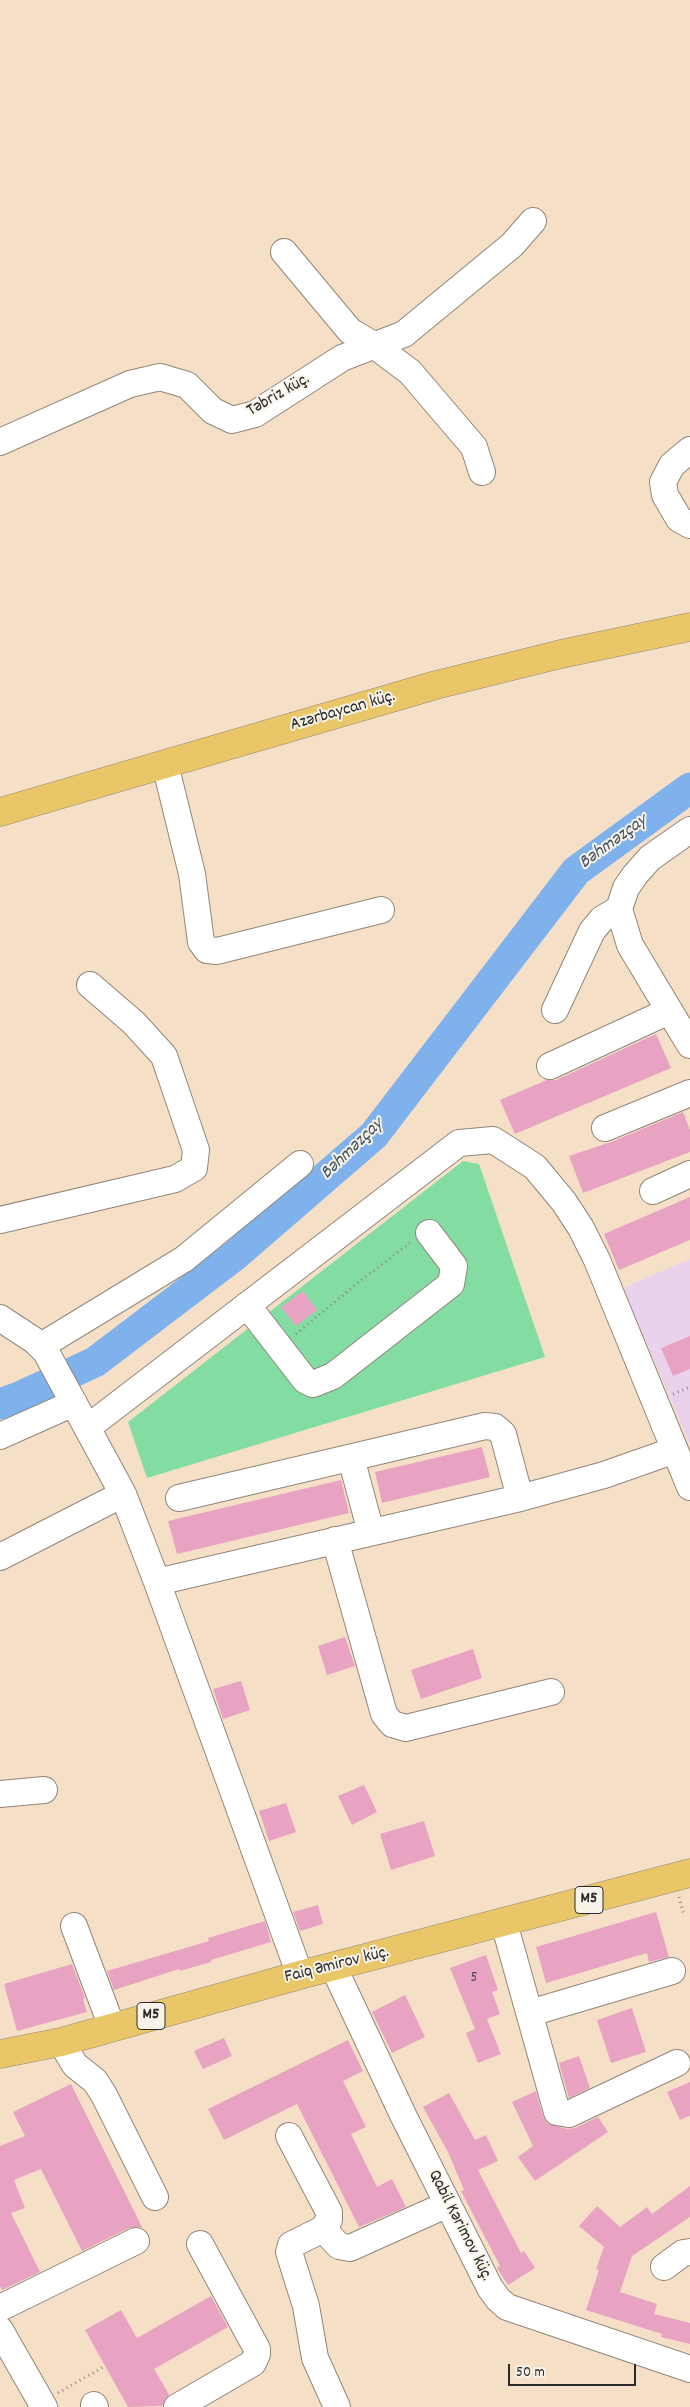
<!DOCTYPE html>
<meta charset="utf-8">
<style>
body{margin:0}
#map{position:relative;width:690px;height:2407px;overflow:hidden;background:#f5e0c7;font-family:Dekko,sans-serif}
canvas{display:block}
.scale{position:absolute;left:508px;top:2364px;width:128px;height:22px;box-sizing:border-box;border:2px solid #2b2b2b;border-top:0;padding-left:6px;font-size:15px;line-height:18px;white-space:nowrap;color:#2b2b2b;-webkit-text-stroke:4px #f7f3e8;paint-order:stroke}
</style>
<div id="map">
<canvas width="690" height="2407"></canvas>
<div class="scale">50 m</div>
</div>
<script>
const ctx = document.querySelector('canvas').getContext('2d');
ctx.lineJoin = 'round';
function fillPath(path, color) {
  ctx.fillStyle = color;
  ctx.fill(path, 'evenodd');
}
function toPath(rows) {
  const path = new Path2D();
  for (const r of rows) {
    path.moveTo(r[0], r[1]);
    for (let i = 2; i < r.length; i += 2) path.lineTo(r[i], r[i + 1]);
  }
  return path;
}
function strokePath(path, color, width, dash) {
  ctx.strokeStyle = color;
  ctx.lineWidth = width;
  ctx.lineCap = dash ? 'butt' : 'round';
  ctx.setLineDash(dash || []);
  ctx.stroke(path);
}
function label(font, color, halo, rows, align = 'center') {
  ctx.font = font + ' Dekko,sans-serif';
  ctx.lineWidth = 4;
  ctx.setLineDash([]);
  ctx.textBaseline = 'middle';
  ctx.strokeStyle = halo;
  ctx.fillStyle = color;
  for (const [text, x, y, turn = 0] of rows) {
    ctx.save();
    ctx.translate(x, y);
    ctx.rotate((+turn || 0) * Math.PI / 180);
    ctx.textAlign = isNaN(turn) ? turn : align;
    if (halo) ctx.strokeText(text, 0, 0);
    ctx.fillText(text, 0, 0);
    ctx.restore();
  }
}
fillPath(toPath([
 [690,1259,690,1444,623,1288]
]), '#ead1ec');
fillPath(toPath([
 [463,1161,479,1164,545,1357,147,1478,128,1422]
]), '#83dda3');
strokePath(toPath([
 [0,1404,19,1397,95,1362,233,1257,374,1135,576,871,690,788]
]), '#7fb2ec', 31);
fillPath(toPath([
 [656,1034,671,1068,515,1134,500,1100,547,1080,556,1080],
 [683,1112,690,1130,690,1152,583,1193,569,1156,611,1142],
 [690,1197,690,1240,619,1270,604,1234],
 [303,1291,317,1310,296,1326,281,1307],
 [690,1336,690,1369,673,1376,661,1348],
 [482,1447,490,1477,382,1503,375,1472],
 [341,1480,349,1513,177,1554,168,1521],
 [345,1637,355,1666,327,1675,318,1646],
 [473,1649,482,1678,421,1699,411,1670],
 [241,1681,250,1710,223,1719,213,1689],
 [364,1785,377,1812,352,1825,338,1796],
 [286,1803,296,1832,269,1841,259,1811],
 [424,1821,435,1856,391,1870,380,1834],
 [318,1905,323,1924,300,1931,293,1912],
 [656,1912,669,1957,649,1962,647,1953,546,1983,536,1947],
 [265,1921,271,1942,211,1960,211,1962,180,1971,179,1969,114,1990,107,1971,209,1941,208,1938],
 [486,1955,498,1990,492,1992,500,2014,487,2019,501,2054,478,2063,466,2033,475,2029,450,1968],
 [72,1964,85,1998,83,1999,87,2012,17,2031,4,1984],
 [405,1995,425,2037,392,2053,372,2012],
 [632,2008,646,2052,611,2063,597,2020],
 [224,2038,232,2056,203,2069,194,2051],
 [348,2040,363,2071,343,2081,366,2127,351,2134,377,2187,392,2179,406,2207,359,2227,297,2104,224,2140,208,2109],
 [579,2056,590,2088,569,2098,559,2063],
 [690,2082,690,2116,680,2120,667,2092],
 [71,2084,142,2227,129,2228,82,2251,41,2169,14,2180,25,2208,11,2213,40,2272,2,2290,0,2286,0,2146,25,2136,13,2112],
 [536,2091,543,2116,547,2123,567,2129,575,2128,598,2117,608,2132,535,2181,518,2157,533,2146,512,2102],
 [449,2093,475,2140,486,2135,498,2161,478,2170,521,2253,524,2251,535,2268,508,2285,497,2268,500,2266,461,2191,464,2190,448,2152,423,2107],
 [690,2186,690,2217,632,2256,620,2292,657,2304,654,2314,690,2323,690,2344,661,2337,662,2334,586,2310,599,2270,596,2269,604,2247,579,2226,597,2206,620,2227,647,2207,652,2214],
 [211,2296,228,2327,154,2369,169,2394,162,2406,128,2407,85,2330,121,2310,137,2338]
]), '#e8a3c3');
const minor = toPath([
 [284,252,350,331,374,345,410,372,474,447,482,472],
 [0,442,130,384,160,377,187,385,213,411,232,420,255,414,342,358,404,334,512,245,533,221],
 [690,450,672,465,663,482,665,495,679,519,690,525],
 [165,764,192,874,201,942,207,950,217,951,381,910],
 [690,830,650,858,635,875,626,888,619,909,630,945,690,1045],
 [555,1010,592,931,602,919,619,909],
 [550,1066,669,1011],
 [605,1128,690,1093],
 [653,1191,690,1174],
 [0,1220,175,1179,194,1168,196,1150,164,1056,134,1023,90,985],
 [247,1305,305,1380,313,1384,333,1376,451,1284,454,1266,429,1233],
 [0,1318,35,1341,46,1352,123,1494,157,1582,300,1975],
 [41,1346,184,1259,300,1164],
 [87,1428,459,1143,493,1140,535,1167,564,1202,581,1228,597,1260,690,1487],
 [0,1436,74,1403],
 [351,1458,371,1532],
 [179,1498,485,1426,495,1427,503,1434,520,1498],
 [335,1540,384,1714,392,1724,406,1728,551,1692],
 [0,1557,123,1494],
 [157,1582,520,1498,604,1475,675,1450],
 [0,1794,44,1790],
 [504,1923,557,2112,569,2114,677,2063],
 [74,1926,112,2027],
 [334,1968,404,2117,490,2288,498,2299,507,2307,690,2369],
 [530,2013,672,1971],
 [61,2042,75,2065,95,2081,104,2095,155,2197],
 [289,2136,329,2212,329,2220,323,2229,291,2245,289,2252,306,2306,315,2358,337,2407],
 [323,2229,339,2246,350,2248,448,2204],
 [664,2267,683,2253,690,2252],
 [0,2308,136,2241],
 [0,2330,44,2407],
 [94,2405,95,2407],
 [177,2407,253,2363,257,2354,257,2349,200,2244]
]);
const major = toPath([
 [0,812,436,685,561,654,690,627]
]);
const highway = toPath([
 [0,2054,61,2042,300,1975,690,1873]
]);
strokePath(minor, '#908679', 28);
strokePath(major, '#908679', 29);
strokePath(highway, '#908679', 29);
strokePath(toPath([
 [296,1334,360,1281,410,1243],
 [673,1394,690,1387],
 [679,1897,684,1916],
 [58,2393,105,2366]
]), '#908679', 3, [1, 4]);
strokePath(minor, '#fff', 26);
strokePath(major, '#e9c769', 28);
strokePath(highway, '#e9c769', 28);
label('15px', '#5a4951', null, [
 ["5",474,1979]
]);
for (const [x, y, w] of [
 [589,1900,28],
 [151,2016,28]
]) {
  const box = new Path2D();
  box.roundRect(x - w / 2, y - 13.5, w, 27, 4);
  ctx.fillStyle = '#f7f3e8';
  ctx.fill(box);
  strokePath(box, '#2b2b2b', 1);
}
label('bold 16px', '#2b2b2b', null, [
 ["M5",589,1900],
 ["M5",151,2016]
]);
label('18px', '#2b2b2b', '#f7f3e8', [
 ["Təbriz küç.",279,396,-30],
 ["Azərbaycan küç.",343,712,-16],
 ["Faiq Əmirov küç.",337,1966,-14],
 ["Qabil Kərimov küç.",459,2226,63]
]);
label('italic 19px', '#445465', '#f7f3e8', [
 ["Bəhməzçay",614,843,-36],
 ["Bəhməzçay",353,1150,-44]
]);
</script>
